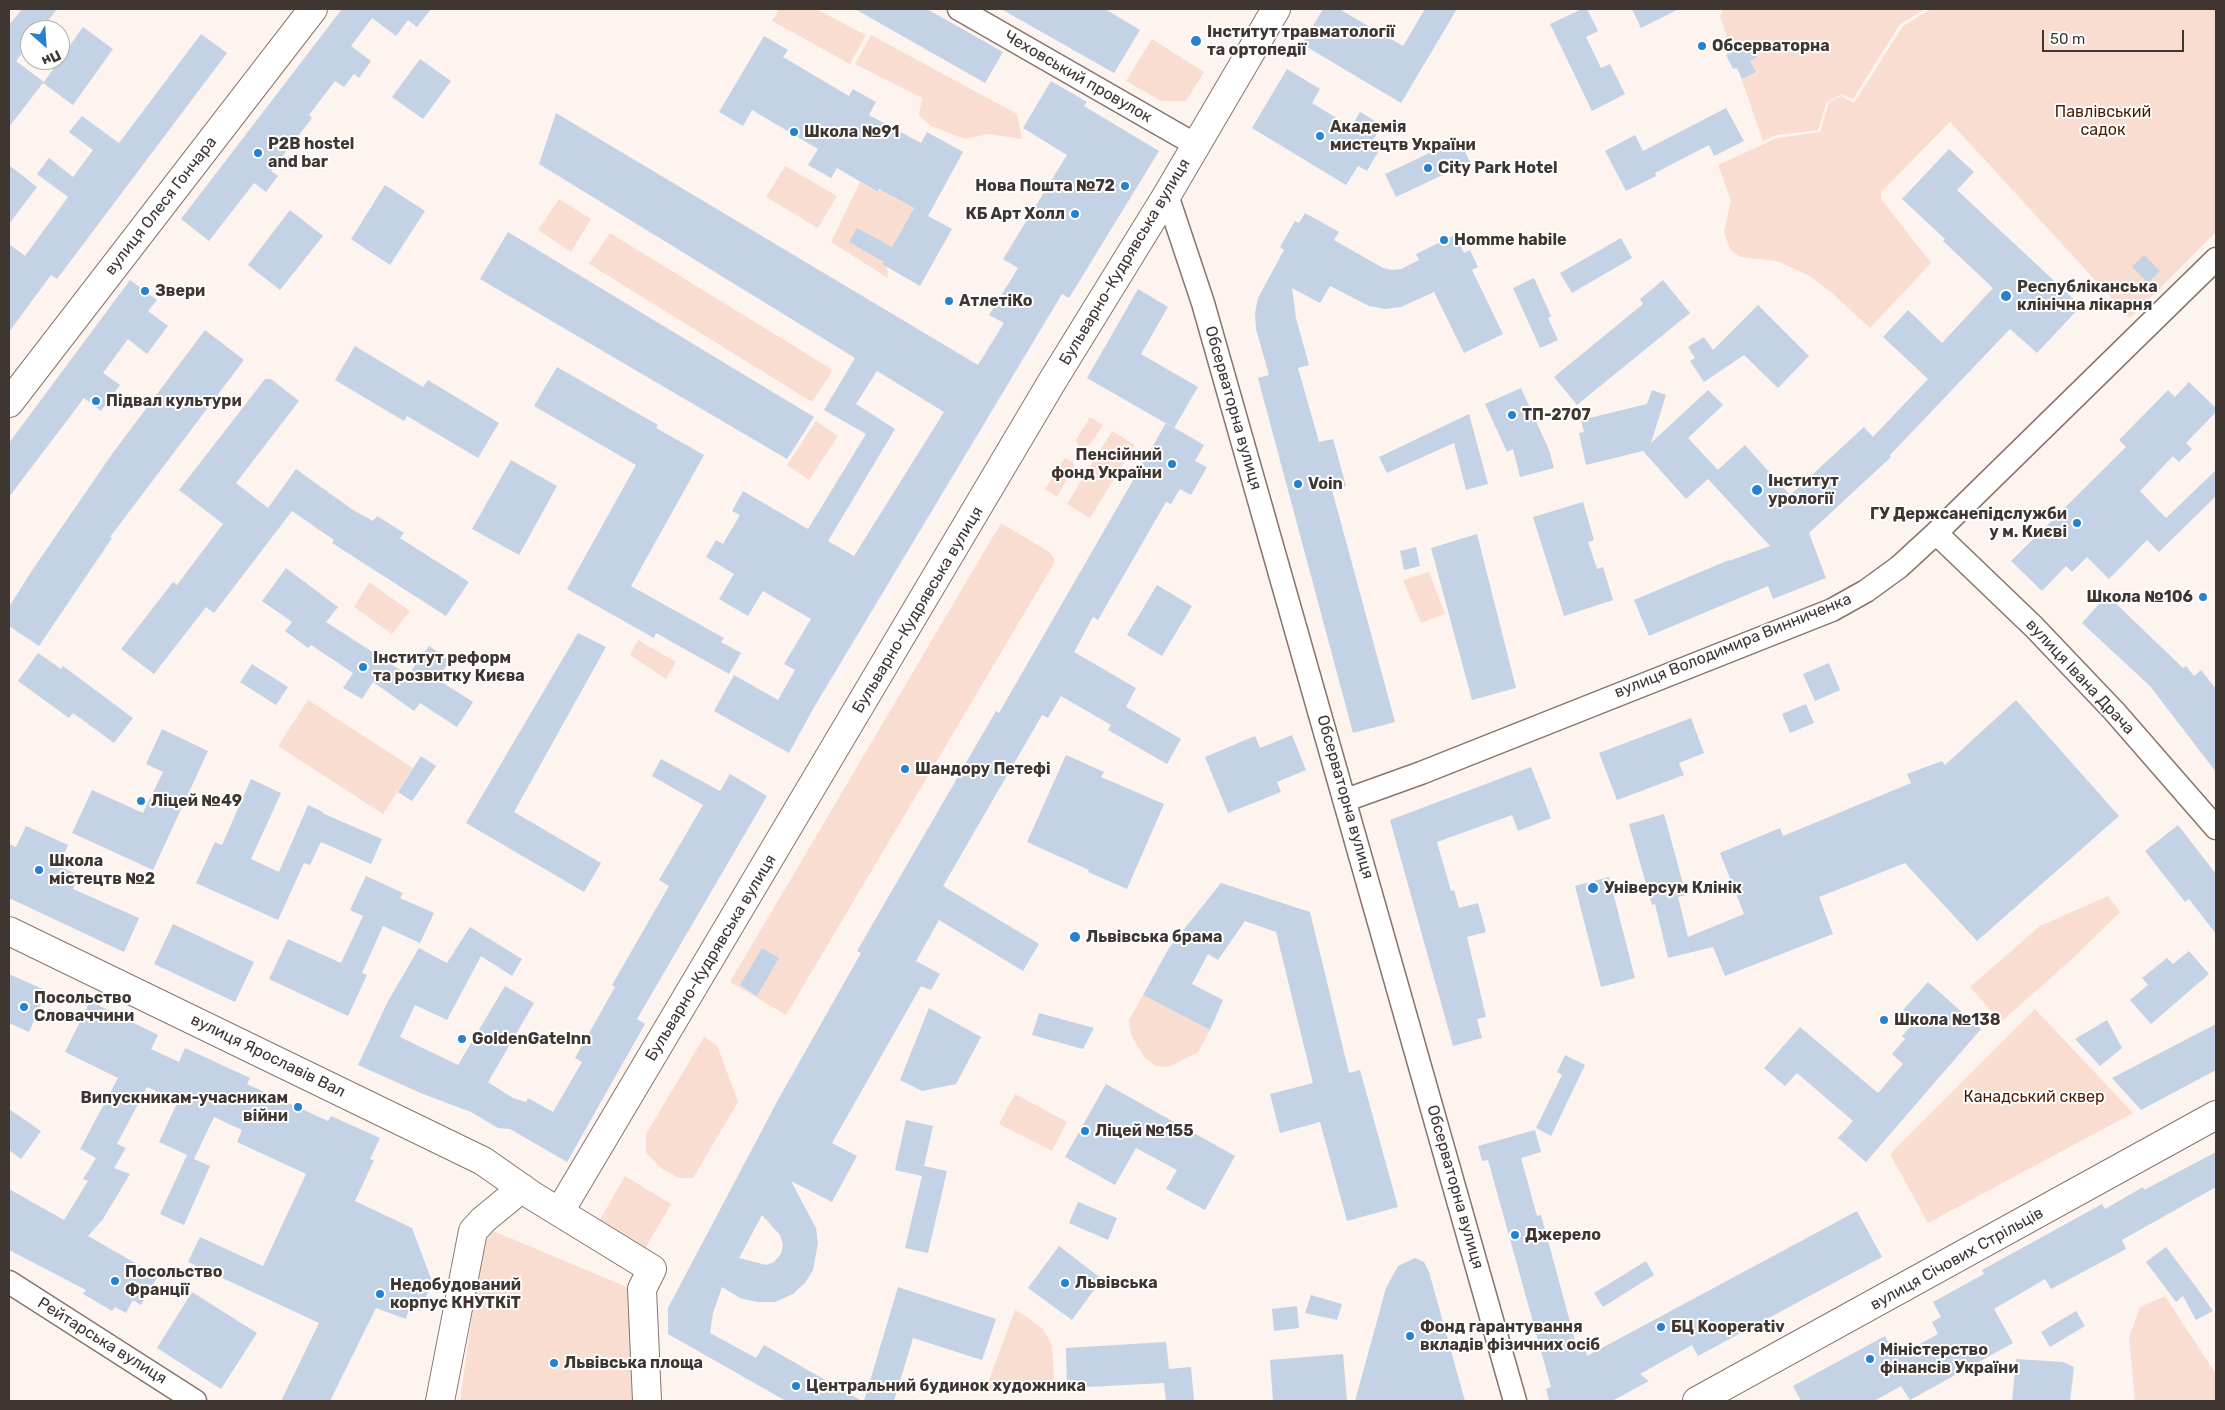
<!DOCTYPE html>
<meta charset="utf-8">
<style>
body{margin:0}
#map{position:relative;width:2225px;height:1410px;overflow:hidden;background:#fdf3ef;font-family:Rubik,sans-serif}
canvas{display:block}
.frame{position:absolute;inset:0;border:10px solid #3f3632;pointer-events:none}
.north{position:absolute;left:20px;top:20px;width:50px;height:50px;box-sizing:border-box;background:#fff;border:1px solid #b2afad;border-radius:50%;rotate:154deg;font-size:14px;font-weight:700;line-height:20px;text-align:center;color:#3f3632}
.north::after{content:'';display:block;margin:auto;width:18px;height:22px;background:#2681ce;clip-path:polygon(50% 0,100% 100%,50% 72%,0 100%)}
.scale{position:absolute;left:2042px;top:30px;width:142px;height:22px;box-sizing:border-box;border:2px solid #3f3632;border-top:0;padding-left:6px;font-size:15px;line-height:18px;white-space:nowrap;color:#3f3632;-webkit-text-stroke:4px #fff;paint-order:stroke}
</style>
<div id="map">
<canvas width="2225" height="1410"></canvas>
<div class="frame"></div>
<div class="north">Пн</div>
<div class="scale">50 m</div>
</div>
<script>
const ctx = document.querySelector('canvas').getContext('2d');
ctx.lineJoin = 'round';
function fillPath(path, color) {
  ctx.fillStyle = color;
  ctx.fill(path, 'evenodd');
}
function toPath(rows) {
  const path = new Path2D();
  for (const r of rows) {
    path.moveTo(r[0], r[1]);
    for (let i = 2; i < r.length; i += 2) path.lineTo(r[i], r[i + 1]);
  }
  return path;
}
function strokePath(path, color, width, dash) {
  ctx.strokeStyle = color;
  ctx.lineWidth = width;
  ctx.lineCap = dash ? 'butt' : 'round';
  ctx.setLineDash(dash || []);
  ctx.stroke(path);
}
function label(font, color, halo, rows, align = 'center') {
  ctx.font = font + ' Rubik,sans-serif';
  ctx.lineWidth = 4;
  ctx.setLineDash([]);
  ctx.textBaseline = 'middle';
  ctx.strokeStyle = halo;
  ctx.fillStyle = color;
  for (const [text, x, y, turn = 0] of rows) {
    ctx.save();
    ctx.translate(x, y);
    ctx.rotate((+turn || 0) * Math.PI / 180);
    ctx.textAlign = isNaN(turn) ? turn : align;
    if (halo) ctx.strokeText(text, 0, 0);
    ctx.fillText(text, 0, 0);
    ctx.restore();
  }
}
fillPath(toPath([
 [779,9,816,9,866,35,850,64,772,21],
 [1723,9,1925,9,1900,24,1853,99,1842,94,1827,102,1818,130,1776,135,1763,141,1720,17],
 [1931,9,2216,9,2216,232,2130,318,1950,122,1881,192,1881,199,1931,263,1870,328,1831,292,1808,275,1777,261,1740,257,1730,249,1724,232,1731,201,1718,165,1777,138,1820,132,1829,102,1841,96,1854,103,1903,26],
 [871,35,1017,114,1022,139,988,134,965,139,931,126,919,115,922,98,855,64],
 [1152,39,1204,72,1186,101,1161,101,1126,81],
 [785,166,837,196,818,228,766,197],
 [860,182,877,192,886,188,891,196,914,208,882,264,887,267,888,278,831,242],
 [559,199,591,219,571,252,538,230],
 [610,233,833,370,812,402,589,264],
 [1090,417,1103,425,1090,444,1085,447,1080,447,1077,444,1076,440],
 [816,421,838,436,809,480,787,465],
 [1112,431,1135,445,1090,518,1067,504],
 [1065,458,1073,462,1074,467,1057,497,1045,489],
 [1001,523,1051,553,1054,559,1053,565,786,1015,730,982],
 [1429,572,1445,614,1421,623,1403,580],
 [369,582,410,611,392,634,354,607],
 [638,640,676,662,666,679,630,655],
 [308,700,413,768,383,814,278,746],
 [2108,896,2120,912,2071,960,2001,1022,1970,987,2040,926],
 [1143,995,1210,1030,1198,1052,1169,1067,1156,1066,1144,1057,1131,1035,1129,1020],
 [2035,1009,2133,1113,1928,1223,1890,1154],
 [704,1037,717,1045,738,1102,693,1178,679,1178,662,1169,646,1153,646,1134],
 [1015,1094,1067,1122,1052,1151,999,1124],
 [625,1176,671,1204,643,1252,597,1225],
 [491,1230,636,1291,632,1368,634,1401,460,1401,483,1238],
 [2165,1296,2216,1374,2216,1401,2135,1401,2129,1338,2140,1307],
 [1015,1310,1027,1317,1043,1329,1052,1345,1054,1379,1046,1384,984,1393]
]), '#f9ddd0');
fillPath(toPath([
 [22,9,57,9,41,30,30,30,30,43,16,61,44,82,83,27,113,49,73,105,43,83,9,127,9,25],
 [342,9,431,9,417,27,408,20,396,36,372,18,351,46,371,61,359,78,354,74,344,87,335,81,309,115,312,118,271,171,278,176,266,192,254,183,209,241,181,219],
 [855,9,927,9,1003,52,985,83],
 [1001,9,1105,9,1140,30,1114,73],
 [1323,9,1339,9,1403,46,1425,9,1457,9,1401,103,1302,44],
 [1582,9,1587,9,1598,31,1586,37,1601,68,1610,64,1625,94,1592,111,1550,24],
 [1632,9,1679,9,1641,28],
 [201,34,227,53,57,279,51,275,9,332,9,244,25,256,68,197,37,174,49,158,73,177,93,150,69,132,82,116,119,143],
 [764,36,788,50,783,57,849,96,853,89,876,102,869,115,921,143,927,132,963,152,928,216,952,229,920,286,882,264,884,262,849,242,857,228,892,247,914,208,879,189,878,192,837,168,831,178,808,165,818,149,752,110,743,126,719,112],
 [1750,43,1757,57,1750,61,1756,72,1742,79,1737,68,1733,69,1726,55],
 [420,59,451,81,423,119,392,97],
 [1287,69,1320,89,1312,103,1351,127,1360,112,1382,125,1372,142,1381,147,1367,171,1358,166,1346,185,1252,128],
 [1051,81,1087,102,1084,106,1159,151,1069,298,1062,294,813,709,789,753,714,711,734,675,778,700,795,670,784,664,811,619,763,591,748,616,719,599,734,574,706,557,716,540,723,544,740,515,732,511,743,491,808,529,866,434,824,410,855,358,539,164,556,113,978,365,1004,323,989,315,1018,268,1003,259,1067,155,1023,128],
 [877,371,944,412,854,556,828,541,895,429,856,404],
 [1726,108,1744,141,1714,156,1709,145,1655,173,1656,176,1626,191,1605,151,1635,135,1643,151],
 [1459,139,1470,162,1396,197,1385,174],
 [1949,149,1974,172,1957,190,2081,306,2037,353,2010,329,1890,455,1891,457,1809,533,1826,578,1773,599,1768,586,1649,636,1634,600,1729,560,1729,561,1770,546,1708,479,1745,445,1790,495,1864,427,1873,437,1928,379,1883,337,1908,310,1942,343,1993,288,1943,241,1945,239,1902,199],
 [9,165,37,187,9,224],
 [385,185,425,211,390,265,351,239],
 [290,210,323,236,280,290,248,265],
 [1305,213,1339,232,1334,240,1383,268,1392,270,1401,269,1419,260,1416,254,1455,235,1464,253,1470,250,1478,267,1472,270,1503,334,1464,353,1434,292,1401,307,1385,309,1369,306,1330,286,1320,303,1292,288,1296,318,1309,365,1298,368,1319,442,1333,439,1346,486,1332,490,1395,722,1353,733,1258,378,1269,375,1256,329,1255,313,1258,298,1284,250,1280,247,1295,221,1299,223],
 [508,232,814,417,787,459,480,279],
 [1621,238,1632,258,1572,293,1560,273],
 [2144,255,2160,271,2148,283,2132,267],
 [1534,278,1551,316,1548,318,1558,340,1540,348,1513,288],
 [130,280,157,300,148,311,168,326,147,354,128,339,103,373,120,385,101,411,84,398,9,497,9,443],
 [1663,280,1690,313,1577,405,1554,377,1643,304,1640,299],
 [1138,289,1168,307,1141,354,1198,387,1174,428,1087,378],
 [1758,305,1809,356,1778,388,1744,355,1704,382,1690,361,1695,358,1688,347,1704,337,1713,350],
 [205,330,244,360,110,537,112,538,39,646,9,626,9,607,33,569,112,454],
 [355,346,423,387,428,380,499,423,478,458,407,416,404,421,335,380],
 [557,367,658,425,656,428,704,455,631,586,724,638,721,642,741,653,729,674,656,633,654,638,567,589,636,465,534,406],
 [265,379,271,379,299,401,236,483,268,508,296,469,353,510,373,521,377,516,404,533,400,538,469,582,446,616,332,543,334,540,292,511,214,613,206,607,154,674,121,649,173,582,177,585,223,524,179,490],
 [2189,382,2216,408,2216,412,2186,443,2192,449,2179,462,2173,456,2140,491,2166,518,2216,470,2216,496,2159,552,2147,540,2109,579,2087,557,2072,572,2066,566,2042,591,2011,561,2126,447,2119,440,2168,390,2175,397],
 [1521,388,1549,450,1554,468,1520,477,1513,449,1507,452,1485,404],
 [1652,390,1666,395,1651,443,1708,390,1723,405,1688,438,1718,470,1686,499,1643,451,1586,465,1579,433,1584,432,1581,420,1647,404],
 [1469,414,1488,484,1466,490,1454,443,1387,473,1379,457],
 [1166,423,1204,445,1195,461,1207,467,1191,495,1180,489,1171,504,1166,502,1098,620,1093,617,1074,652,1136,688,1126,707,1181,739,1167,764,1108,730,1111,725,1061,696,1048,718,1042,715,943,886,1039,944,1023,971,939,920,916,961,940,974,931,990,921,986,832,1143,857,1156,832,1202,791,1181,816,1228,818,1243,813,1270,805,1283,793,1294,775,1302,757,1302,740,1298,722,1287,713,1313,710,1333,756,1358,764,1345,862,1401,786,1401,668,1334,668,1308,779,1098,861,953,857,951,996,711,999,713],
 [762,1215,780,1235,783,1245,781,1254,774,1262,766,1265,739,1258],
 [511,460,557,486,519,555,472,529],
 [1583,502,1594,540,1588,542,1597,569,1603,567,1613,600,1564,616,1533,517],
 [1477,534,1516,688,1472,700,1431,548],
 [1416,547,1420,566,1404,570,1400,551],
 [286,568,338,607,326,622,408,675,429,646,450,661,437,679,473,702,457,727,420,703,414,711,373,682,362,699,343,688,353,673,311,645,308,648,285,631,292,622,262,601],
 [1157,585,1192,606,1162,656,1127,635],
 [2107,595,2183,668,2186,666,2194,676,2201,670,2216,689,2216,772,2150,686,2082,623],
 [578,633,606,647,514,812,601,863,584,892,466,823],
 [38,653,61,669,63,666,133,718,114,743,73,713,69,718,18,681],
 [1829,663,1840,690,1815,701,1803,674],
 [252,664,288,687,276,705,240,682],
 [2016,700,2119,816,1977,941,1905,863,1819,897,1833,934,1725,976,1713,947,1668,958,1655,904,1652,905,1629,824,1664,814,1686,895,1678,897,1688,937,1744,914,1720,853,1780,828,1783,836,1911,783,1907,774,1942,761,1945,765],
 [1806,704,1814,723,1790,733,1782,714],
 [1691,718,1704,753,1679,763,1684,775,1617,800,1599,753],
 [162,729,208,751,153,870,72,833,92,790,143,813,163,772,146,764],
 [1292,735,1306,770,1277,782,1281,792,1228,813,1205,757,1255,736,1260,748],
 [1066,755,1104,772,1101,777,1164,804,1127,889,1088,872,1089,870,1027,842],
 [421,756,436,766,412,801,398,792],
 [661,759,720,791,730,774,767,796,637,1019,645,1024,567,1162,510,1129,498,1128,471,1112,423,1094,358,1065,387,1003,419,948,447,963,470,927,522,959,512,976,481,956,447,1020,415,1005,400,1037,458,1065,505,986,534,1003,488,1082,513,1098,526,1102,528,1098,553,1112,582,1062,575,1058,615,987,612,985,669,886,659,880,703,805,652,776],
 [1531,767,1551,818,1518,831,1512,815,1437,842,1451,891,1454,890,1459,908,1478,903,1486,932,1467,937,1486,1017,1477,1019,1482,1038,1453,1046,1390,820],
 [251,779,281,793,251,859,279,872,308,805,323,812,322,813,382,839,371,864,321,842,310,865,304,863,278,920,196,883,215,842,222,845],
 [2178,825,2216,874,2216,934,2189,899,2185,902,2145,851],
 [26,826,68,845,58,866,79,875,73,889,139,918,124,952,9,898,9,844,16,847],
 [366,876,403,893,400,898,434,913,420,943,383,926,362,973,367,975,348,1016,269,979,288,939,341,963,363,916,350,910],
 [1609,877,1635,978,1601,987,1575,886],
 [1221,883,1310,912,1349,1073,1360,1070,1398,1207,1347,1221,1320,1122,1280,1133,1270,1094,1313,1083,1276,932,1245,921,1218,960,1208,954,1192,984,1223,1000,1210,1030,1143,995,1169,948],
 [173,924,254,962,235,1002,154,964],
 [762,948,779,958,757,996,740,985],
 [2189,951,2209,974,2151,1024,2130,1000,2148,985,2142,978,2167,958,2173,964],
 [9,974,47,991,29,1032,9,1023],
 [1928,982,1981,1029,1866,1162,1838,1138,1853,1121,1797,1073,1785,1086,1764,1068,1800,1027,1878,1093,1903,1064,1892,1054,1905,1039,1902,1036,1916,1021,1903,1010],
 [90,1001,158,1035,151,1049,179,1062,185,1048,250,1078,247,1084,328,1121,331,1116,380,1138,370,1159,374,1160,355,1201,412,1228,432,1281,421,1311,410,1306,406,1319,376,1308,330,1401,281,1401,319,1323,188,1262,200,1237,263,1266,306,1174,237,1142,242,1130,214,1117,194,1159,210,1166,184,1225,160,1214,187,1155,159,1142,178,1101,147,1087,117,1144,126,1148,114,1168,130,1174,103,1219,88,1236,158,1276,141,1305,133,1300,126,1313,115,1307,112,1311,83,1294,86,1290,9,1250,9,1189,64,1220,88,1181,83,1179,96,1158,80,1149,118,1078,65,1052],
 [929,1008,981,1037,956,1084,922,1091,900,1080],
 [1039,1013,1094,1028,1083,1049,1032,1035],
 [2107,1020,2122,1048,2100,1066,2075,1039],
 [2216,1024,2216,1070,2141,1110,2112,1078],
 [1565,1055,1585,1065,1551,1136,1536,1128,1562,1075,1557,1072],
 [1106,1084,1235,1156,1205,1210,1166,1189,1177,1170,1136,1148,1115,1185,1065,1157],
 [9,1109,41,1131,21,1159,9,1150],
 [906,1120,933,1126,924,1166,947,1171,928,1253,905,1248,922,1176,895,1170],
 [1535,1130,1541,1152,1521,1158,1537,1216,1541,1215,1576,1344,1583,1342,1587,1356,1857,1211,1882,1257,1698,1356,1692,1345,1640,1374,1649,1381,1612,1401,1549,1401,1546,1389,1551,1387,1488,1160,1482,1161,1478,1146],
 [2216,1152,2216,1187,2122,1240,2126,1249,2051,1289,2045,1279,1994,1309,2013,1343,1910,1400,1901,1386,1874,1401,1801,1401,1793,1386,1885,1336,1896,1357,1938,1334,1932,1322,1941,1317,1933,1302,1984,1274,1982,1270,2102,1204,2105,1209,2143,1187,2144,1190],
 [1078,1202,1117,1218,1108,1240,1069,1223],
 [1059,1246,1102,1279,1072,1320,1028,1288],
 [2166,1247,2196,1287,2213,1311,2196,1320,2183,1296,2176,1302,2146,1262],
 [1415,1258,1424,1262,1429,1272,1465,1401,1355,1401,1386,1288,1398,1266],
 [1646,1261,1654,1275,1603,1307,1594,1293],
 [898,1287,996,1319,982,1360,913,1338,894,1401,864,1401],
 [192,1292,257,1333,221,1389,157,1348],
 [1311,1295,1342,1304,1337,1320,1305,1313],
 [1297,1306,1299,1328,1274,1331,1272,1309],
 [2076,1311,2085,1326,2050,1347,2041,1332],
 [1166,1342,1169,1369,1191,1367,1194,1401,1166,1401,1164,1383,1067,1388,1066,1348],
 [1343,1354,1347,1401,1273,1401,1270,1360],
 [2016,1359,2063,1362,2074,1367,2070,1401,2012,1401]
]), '#c3d3e5');
const street = toPath([
 [959,9,1196,145],
 [1167,195,1203,303,1515,1401],
 [1936,533,2034,627,2114,711,2216,828],
 [1346,800,1421,773,1832,610,1866,591,1899,567,1936,533,2216,259],
 [9,1282,195,1401]
]);
const secondary = toPath([
 [9,403,313,9],
 [9,931,483,1161,533,1196,652,1269,642,1289,647,1401],
 [560,1211,1053,380,1167,195,1276,9],
 [440,1401,473,1231,483,1220,522,1188],
 [1697,1401,2216,1115]
]);
strokePath(street, '#89746b', 25);
strokePath(secondary, '#89746b', 30);
strokePath(street, '#fff', 22);
strokePath(secondary, '#fff', 28);
for (const [x, y, r, color] of [
 [1196,41,6,"#2681ce"],
 [1702,46,5,"#2681ce"],
 [794,132,5,"#2681ce"],
 [1320,136,5,"#2681ce"],
 [258,153,5,"#2681ce"],
 [1428,168,5,"#2681ce"],
 [1125,186,5,"#2681ce"],
 [1075,214,5,"#2681ce"],
 [1444,240,5,"#2681ce"],
 [145,291,5,"#2681ce"],
 [2006,296,6,"#2681ce"],
 [949,301,5,"#2681ce"],
 [96,401,5,"#2681ce"],
 [1512,415,5,"#2681ce"],
 [1172,464,5,"#2681ce"],
 [1298,484,5,"#2681ce"],
 [1757,490,6,"#2681ce"],
 [2077,523,5,"#2681ce"],
 [2203,597,5,"#2681ce"],
 [363,667,5,"#2681ce"],
 [905,769,5,"#2681ce"],
 [141,801,5,"#2681ce"],
 [39,870,5,"#2681ce"],
 [1593,888,6,"#2681ce"],
 [1075,937,6,"#2681ce"],
 [24,1007,5,"#2681ce"],
 [1884,1020,5,"#2681ce"],
 [462,1039,5,"#2681ce"],
 [298,1107,5,"#2681ce"],
 [1085,1131,5,"#2681ce"],
 [1515,1235,5,"#2681ce"],
 [115,1281,5,"#2681ce"],
 [1065,1283,5,"#2681ce"],
 [380,1294,5,"#2681ce"],
 [1661,1327,5,"#2681ce"],
 [1410,1336,5,"#2681ce"],
 [1870,1359,5,"#2681ce"],
 [554,1363,5,"#2681ce"],
 [796,1386,5,"#2681ce"]
]) {
  const dot = new Path2D();
  dot.arc(x, y, r, 0, 2 * Math.PI);
  ctx.fillStyle = color;
  ctx.fill(dot);
  strokePath(dot, '#fff', 2);
}
label('bold 16px', '#3f3632', '#fff', [
 ["Інститут травматології",1207,32],
 ["та ортопедії",1207,50],
 ["Обсерваторна",1712,46],
 ["Академія",1330,127],
 ["мистецтв України",1330,145],
 ["Школа №91",804,132],
 ["P2B hostel",268,144],
 ["and bar",268,162],
 ["City Park Hotel",1438,168],
 ["Нова Пошта №72",1115,186,"right"],
 ["КБ Арт Холл",1065,214,"right"],
 ["Homme habile",1454,240],
 ["Республіканська",2017,287],
 ["клінічна лікарня",2017,305],
 ["Звери",155,291],
 ["АтлетіКо",959,301],
 ["Підвал культури",106,401],
 ["ТП-2707",1522,415],
 ["Пенсійний",1162,455,"right"],
 ["фонд України",1162,473,"right"],
 ["Інститут",1768,481],
 ["урології",1768,499],
 ["Voin",1308,484],
 ["ГУ Держсанепідслужби",2067,514,"right"],
 ["у м. Києві",2067,532,"right"],
 ["Школа №106",2193,597,"right"],
 ["Інститут реформ",373,658],
 ["та розвитку Києва",373,676],
 ["Шандору Петефі",915,769],
 ["Ліцей №49",151,801],
 ["Школа",49,861],
 ["містецтв №2",49,879],
 ["Універсум Клінік",1604,888],
 ["Львівська брама",1086,937],
 ["Посольство",34,998],
 ["Словаччини",34,1016],
 ["Школа №138",1894,1020],
 ["GoldenGateInn",472,1039],
 ["Випускникам-учасникам",288,1098,"right"],
 ["війни",288,1116,"right"],
 ["Ліцей №155",1095,1131],
 ["Джерело",1525,1235],
 ["Посольство",125,1272],
 ["Франції",125,1290],
 ["Львівська",1075,1283],
 ["Недобудований",390,1285],
 ["корпус КНУТКіТ",390,1303],
 ["Фонд гарантування",1420,1327],
 ["вкладів фізичних осіб",1420,1345],
 ["БЦ Kooperativ",1671,1327],
 ["Міністерство",1880,1350],
 ["фінансів України",1880,1368],
 ["Львівська площа",564,1363],
 ["Центральний будинок художника",806,1386]
], 'left');
label('16px', '#3f3632', '#fff', [
 ["Чеховський провулок",1078,77,30],
 ["вулиця Олеся Гончара",161,206,-52],
 ["Бульварно-Кудрявська вулиця",1125,262,-59],
 ["Обсерваторна вулиця",1233,408,74],
 ["Бульварно-Кудрявська вулиця",918,610,-59],
 ["вулиця Володимира Винниченка",1733,646,-22],
 ["вулиця Івана Драча",2080,677,47],
 ["Обсерваторна вулиця",1345,797,74],
 ["Бульварно-Кудрявська вулиця",711,958,-59],
 ["вулиця Ярославів Вал",268,1056,26],
 ["Обсерваторна вулиця",1455,1187,74],
 ["вулиця Січових Стрільців",1957,1259,-29],
 ["Рейтарська вулиця",102,1341,32]
]);
label('16px', '#4a1b00', '#fff', [
 ["Павлівський",2103,112],
 ["садок",2103,130],
 ["Канадський сквер",2034,1097]
]);
</script>
